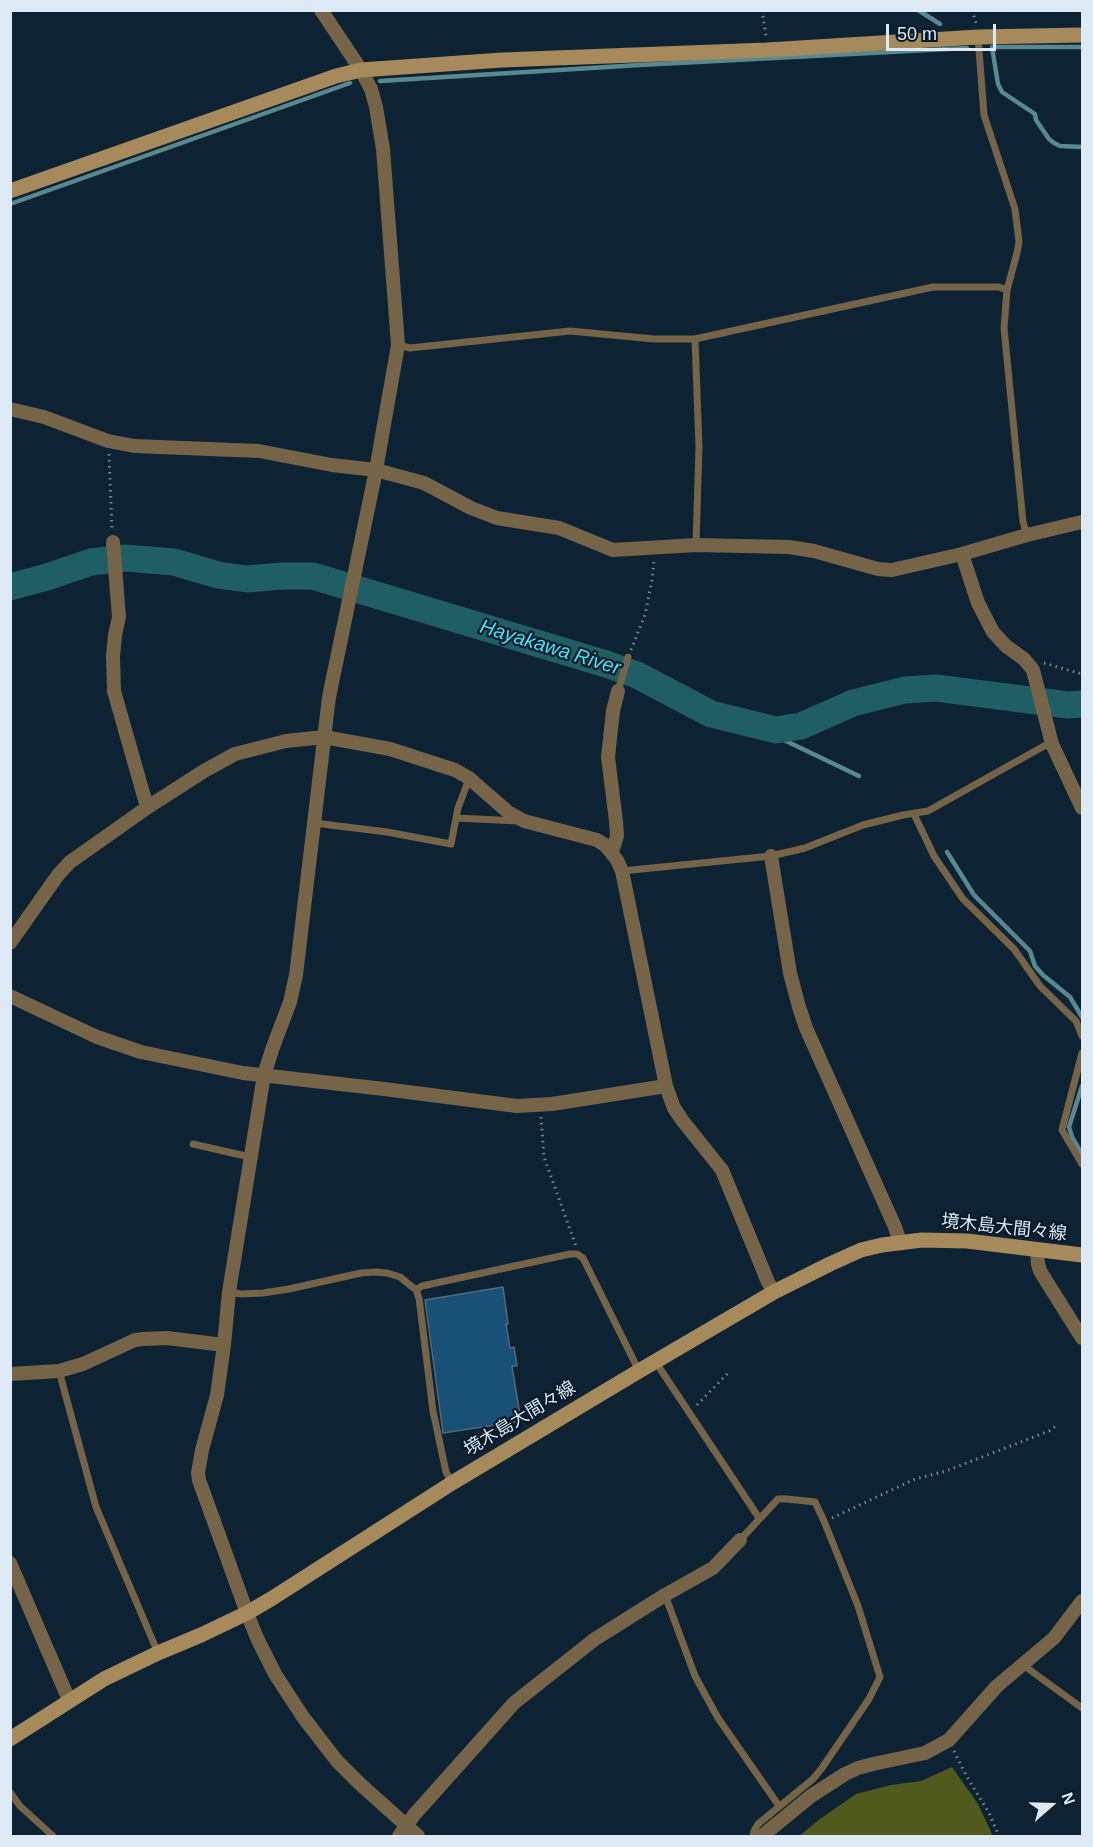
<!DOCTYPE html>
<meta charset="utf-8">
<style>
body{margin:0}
#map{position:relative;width:1093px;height:1847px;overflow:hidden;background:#0d2232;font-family:Arial,sans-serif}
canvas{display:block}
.frame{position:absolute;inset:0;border:12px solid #ddeaf5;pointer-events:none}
.north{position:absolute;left:1021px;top:1775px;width:60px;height:60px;-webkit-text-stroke:4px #051928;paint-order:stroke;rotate:70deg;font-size:16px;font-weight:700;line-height:24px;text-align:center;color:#ddeaf5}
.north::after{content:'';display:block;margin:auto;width:21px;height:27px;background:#ddeaf5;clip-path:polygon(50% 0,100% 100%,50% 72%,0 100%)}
.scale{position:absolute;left:886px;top:24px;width:110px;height:27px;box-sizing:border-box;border:3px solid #ddeaf5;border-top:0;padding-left:8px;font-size:18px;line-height:21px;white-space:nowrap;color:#ddeaf5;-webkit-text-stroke:4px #051928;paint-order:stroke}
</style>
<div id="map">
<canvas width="1093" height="1847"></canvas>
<div class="frame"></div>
<div class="north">N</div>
<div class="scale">50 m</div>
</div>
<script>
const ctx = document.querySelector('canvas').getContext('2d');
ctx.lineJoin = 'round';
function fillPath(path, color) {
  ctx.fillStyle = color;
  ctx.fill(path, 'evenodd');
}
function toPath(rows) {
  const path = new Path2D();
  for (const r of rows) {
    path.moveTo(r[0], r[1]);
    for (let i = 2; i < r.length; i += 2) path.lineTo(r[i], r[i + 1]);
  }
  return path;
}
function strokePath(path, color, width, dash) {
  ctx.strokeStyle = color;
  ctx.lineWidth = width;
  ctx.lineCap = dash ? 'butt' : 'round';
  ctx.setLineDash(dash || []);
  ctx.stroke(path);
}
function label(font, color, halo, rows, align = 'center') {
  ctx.font = font + ' Arial,"Noto Sans JP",sans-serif';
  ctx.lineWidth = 4.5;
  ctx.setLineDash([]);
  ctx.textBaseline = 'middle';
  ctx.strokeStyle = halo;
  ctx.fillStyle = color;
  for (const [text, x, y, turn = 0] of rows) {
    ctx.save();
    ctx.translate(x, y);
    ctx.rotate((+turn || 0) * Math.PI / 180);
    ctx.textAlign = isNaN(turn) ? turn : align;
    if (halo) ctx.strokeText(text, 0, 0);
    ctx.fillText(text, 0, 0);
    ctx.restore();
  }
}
fillPath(toPath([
 [952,1767,978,1804,993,1836,799,1836,820,1819,856,1794,891,1785,921,1781]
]), '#505a1d');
strokePath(toPath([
 [918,10,940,24],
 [1082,47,992,47,998,84,1002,92,1035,114,1036,120,1049,139,1054,143,1060,146,1082,147],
 [380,81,640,65,967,48],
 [10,204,350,83],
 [776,730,784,740,859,776],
 [947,852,974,895,1030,951,1035,966,1043,975,1070,997,1082,1017],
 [1082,1086,1069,1127,1072,1137,1082,1154]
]), '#588890', 4.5);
strokePath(toPath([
 [10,587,47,577,91,562,125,558,174,562,218,575,247,579,282,576,313,576,606,664,637,675,711,714,776,730,801,726,853,703,905,690,936,688,1068,705,1082,704]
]), '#1f5e65', 27);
const building = toPath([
 [503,1287,508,1324,506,1324,510,1348,514,1347,517,1366,512,1366,521,1421,443,1433,425,1300,503,1287]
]);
fillPath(building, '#195076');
strokePath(building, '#536a7c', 1.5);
strokePath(toPath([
 [762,10,766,36],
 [972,10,976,23],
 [109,454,112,529],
 [631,650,645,615,652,580,654,560],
 [1044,663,1082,674],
 [541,1117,544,1157,576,1246],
 [697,1405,728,1373],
 [832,1518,915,1479,946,1471,1049,1431,1056,1426],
 [954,1751,967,1777,989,1813,999,1836]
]), '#768795', 3, [1.5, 4.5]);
strokePath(toPath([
 [978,37,984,115,1015,209,1017,225,1019,242,1017,253,1007,290,1004,328,1023,522,1027,535],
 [398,345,410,348,570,331,654,339,695,339],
 [696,545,699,447,695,339,933,287,999,287,1007,290],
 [618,691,628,657],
 [914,814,934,856,963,899,1014,949,1040,986,1076,1021,1082,1036],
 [456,818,518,821],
 [314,823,387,832,451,844,458,808,469,779],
 [622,871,771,856,805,848,863,825,903,815,928,811,1044,746,1052,744],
 [1082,1053,1062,1130,1082,1164],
 [193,1144,250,1157],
 [416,1290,422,1286,570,1254,577,1254,583,1258,639,1371],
 [229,1292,241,1294,263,1293,289,1289,361,1273,376,1272,387,1273,400,1277,416,1290,419,1298,433,1411,446,1472,452,1483],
 [655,1361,759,1518],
 [59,1371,96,1507,158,1653],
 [740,1540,778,1499,787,1499,815,1502,824,1521,858,1606,880,1677,869,1699,822,1768,813,1779,758,1824,754,1831,753,1836],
 [665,1595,695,1676,718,1718,779,1806],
 [1023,1665,1082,1708],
 [10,1792,20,1806,53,1836]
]), '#756447', 7);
strokePath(toPath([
 [321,10,361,70,371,89,376,107,383,149,398,345,376,470,329,697,296,975,290,1002,273,1047,264,1075,229,1292,224,1345,217,1395,202,1450,198,1473,199,1480,247,1613,257,1638,275,1674,303,1717,337,1761,359,1783,418,1836],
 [10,409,44,417,108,441,134,446,259,451,332,465,376,470,424,483,471,508,497,518,559,528,613,550,696,545,789,547,814,551,878,569,892,570,962,554,1027,535,1082,522],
 [113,542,119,617,115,635,113,656,114,691,145,800,148,807],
 [962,554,978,603,993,632,1006,646,1024,659,1033,670,1052,744,1082,808],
 [612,852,617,836,616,821,608,757,613,711,618,691],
 [771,856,790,973,799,1007,806,1028,895,1227,900,1242],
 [10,943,58,875,70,862,148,807,204,771,235,754,286,741,324,737,390,749,455,770,469,778,508,812,524,821,597,840,605,845,617,860,622,871,666,1086,674,1108,682,1120,722,1170,768,1282,774,1292],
 [10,996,97,1037,141,1052,243,1073,384,1089,517,1106,552,1104,666,1086],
 [1037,1250,1038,1264,1040,1271,1082,1338],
 [10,1374,59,1371,83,1364,135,1340,143,1339,167,1338,224,1345],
 [10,1563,69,1700],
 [399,1836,414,1815,514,1703,595,1639,665,1595,713,1568,740,1540],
 [762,1836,811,1796,845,1774,858,1768,873,1764,925,1753,949,1740,997,1686,1054,1638,1082,1601]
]), '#756447', 14);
strokePath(toPath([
 [10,191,336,76,361,70,502,60,767,50,978,37,1082,35],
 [10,1739,104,1679,158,1653,201,1635,247,1613,271,1599,452,1483,639,1371,774,1292,830,1264,861,1250,882,1245,922,1240,967,1241,1082,1255]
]), '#a68a5b', 15);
label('18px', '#ddeaf5', '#051928', [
 ["境木島大間々線",1004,1228,6],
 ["境木島大間々線",520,1419,-31]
]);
label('italic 20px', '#39e8fa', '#051928', [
 ["Hayakawa River",550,648,17]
]);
</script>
